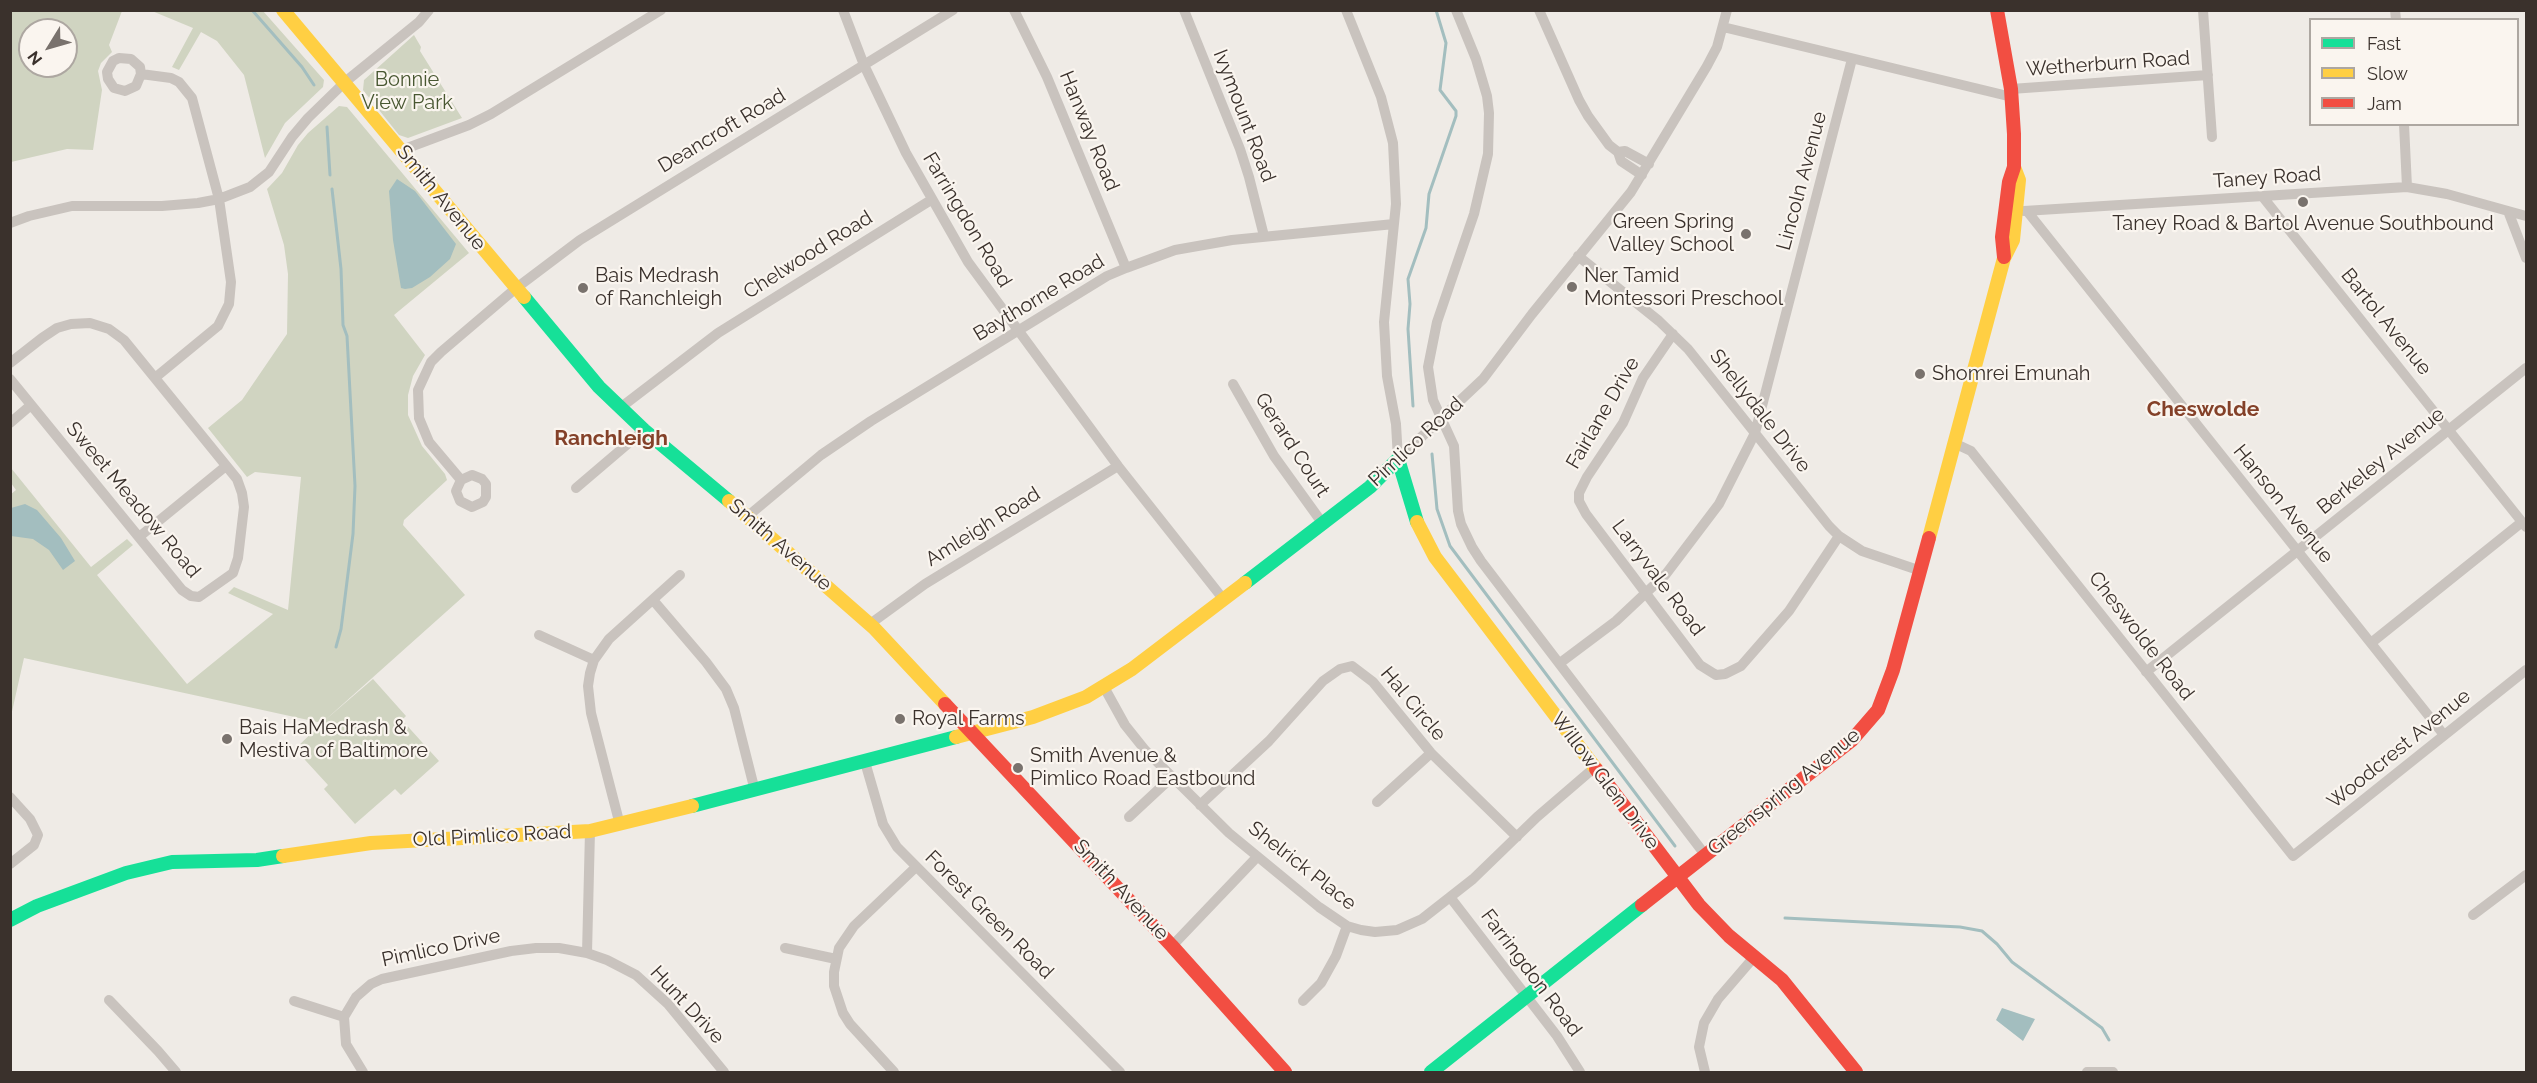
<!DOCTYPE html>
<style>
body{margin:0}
#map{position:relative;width:2537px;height:1083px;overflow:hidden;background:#efebe6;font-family:Raleway,sans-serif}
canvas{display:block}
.frame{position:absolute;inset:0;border:12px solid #3a312c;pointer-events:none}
.legend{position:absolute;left:2309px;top:18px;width:210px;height:108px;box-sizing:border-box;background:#faf5ef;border:2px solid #ada7a1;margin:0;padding:8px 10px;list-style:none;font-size:18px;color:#3a312c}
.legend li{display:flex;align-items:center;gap:12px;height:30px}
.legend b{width:30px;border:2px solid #ada7a1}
.north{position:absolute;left:18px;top:18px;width:60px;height:60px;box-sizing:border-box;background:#faf5ef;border:2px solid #ada7a1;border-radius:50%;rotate:233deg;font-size:16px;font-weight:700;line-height:24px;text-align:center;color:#3a312c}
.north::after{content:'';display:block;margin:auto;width:21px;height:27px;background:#79726d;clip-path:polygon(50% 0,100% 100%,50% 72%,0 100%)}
</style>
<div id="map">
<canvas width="2537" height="1083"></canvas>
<div class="frame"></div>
<ul class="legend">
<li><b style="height:8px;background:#16e098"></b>Fast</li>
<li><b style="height:8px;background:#ffcf43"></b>Slow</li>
<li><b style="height:8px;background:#f24e42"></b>Jam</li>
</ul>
<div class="north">N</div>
</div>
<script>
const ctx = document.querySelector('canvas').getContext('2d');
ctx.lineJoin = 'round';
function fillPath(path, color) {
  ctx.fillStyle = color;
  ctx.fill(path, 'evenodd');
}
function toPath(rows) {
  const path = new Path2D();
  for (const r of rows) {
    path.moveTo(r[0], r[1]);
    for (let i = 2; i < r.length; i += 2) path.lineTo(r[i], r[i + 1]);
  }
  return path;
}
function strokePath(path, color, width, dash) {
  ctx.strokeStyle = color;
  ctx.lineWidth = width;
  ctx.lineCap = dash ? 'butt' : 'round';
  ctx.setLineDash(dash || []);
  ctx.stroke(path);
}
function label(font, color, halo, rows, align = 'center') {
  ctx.font = font + ' Raleway,sans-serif';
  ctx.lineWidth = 4.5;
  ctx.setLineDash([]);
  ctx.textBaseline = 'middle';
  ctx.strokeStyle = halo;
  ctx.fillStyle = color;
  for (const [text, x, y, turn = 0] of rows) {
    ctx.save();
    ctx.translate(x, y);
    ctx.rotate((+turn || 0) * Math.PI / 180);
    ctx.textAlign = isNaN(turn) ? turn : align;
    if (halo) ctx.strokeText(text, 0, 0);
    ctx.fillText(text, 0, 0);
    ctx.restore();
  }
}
fillPath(toPath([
 [10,11,122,11,109,45,112,52,101,63,98,71,102,90,93,150,67,149,11,162],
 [30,30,66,30,66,66,30,66],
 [152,11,263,11,324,80,323,87,285,123,265,158,244,75,217,41,201,32,179,70,172,67,193,28],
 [414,35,421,47,420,51,462,118,408,138,399,135,363,90,364,80],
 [339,106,347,107,469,253,394,315,425,355,413,376,408,395,408,415,422,446,445,474,447,480,404,520,403,525,465,595,324,721,373,679,406,716,402,720,439,761,401,795,395,789,355,824,324,789,328,785,295,749,322,723,24,658,11,716,10,495,16,490,11,483,11,468,91,567,127,539,133,545,97,575,187,684,273,614,228,593,234,587,288,610,301,477,255,472,247,477,208,428,242,400,287,334,288,274,284,245,267,189,282,173,298,145,308,133]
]), '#d0d4c1');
fillPath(toPath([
 [397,179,415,191,456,244,450,259,430,277,412,288,405,289,401,288,393,240,389,191],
 [25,504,37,510,61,538,75,561,63,570,49,550,33,539,11,536,11,508],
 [2002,1008,2035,1019,2023,1041,1996,1020]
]), '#a3bebf');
strokePath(toPath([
 [252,10,302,67,314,85],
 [327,127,330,175],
 [332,189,341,269,343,325,347,336,355,486,353,534,341,629,336,647],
 [1413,406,1408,329,1410,304,1408,279,1426,228,1429,194,1456,116,1456,111,1440,90,1446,43,1436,10],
 [1432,454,1437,509,1450,546,1675,846],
 [1785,918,1960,927,1982,931,1997,944,2012,962,2102,1028,2109,1040]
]), '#a3bebf', 3);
strokePath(toPath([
 [843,10,864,65,906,153,968,262,1118,466,1224,600],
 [1014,10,1047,77,1126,268],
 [1184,10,1240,149,1249,177,1264,236],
 [1346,10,1381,97,1393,143,1396,204,1384,322,1387,376,1396,424,1398,459],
 [1456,10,1476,59,1487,96,1489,113,1488,154,1474,214,1437,322,1428,367,1433,400,1454,446,1458,511,1461,524,1472,547,1481,561,1706,856],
 [1539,10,1579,100,1588,116,1609,145,1618,152,1621,161,1642,175],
 [2203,10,2212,137],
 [2395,10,2396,20],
 [1723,27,2012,97],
 [141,74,136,86,125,91,114,88,108,79,107,72,113,61,119,58,131,59,140,67,141,74,171,78,179,82,192,98,219,199,231,282,229,304,218,326,156,377],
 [2011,89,2208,75],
 [2404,124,2407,187],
 [402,150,469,125,491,114,661,10],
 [1618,152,1625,151,1649,164],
 [2262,196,2526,527],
 [2024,211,2407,187,2447,194,2526,216],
 [2027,211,2444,735],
 [2508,211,2526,258],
 [10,223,29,216,72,206,162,206,198,203,219,199,250,187,269,172,292,137,308,118,345,82,419,22,429,10],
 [1578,256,1659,321,1688,349,1829,526,1839,536,1862,551,1921,571],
 [1673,334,1643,378,1623,423,1587,477,1579,493,1579,501,1586,514,1700,665,1716,675,1725,674,1741,666,1789,611,1839,536],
 [10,363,42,338,57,328,71,324,90,323,109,329,124,340,237,479,242,493,244,507,238,558,233,573,199,597,191,596,182,590,10,379],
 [1233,384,1274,456,1323,524],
 [620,408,718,333,931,200],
 [10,423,31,405],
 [1956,444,1971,451,2293,856,2526,670],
 [1398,459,1483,379,1532,314,1631,192,1707,66,1717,47,1727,10],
 [461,480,456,491,460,501,472,507,483,502,486,497,486,484,482,479,472,475,461,480,429,442,419,418,418,390,431,362,441,352,515,289,580,240,953,10],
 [576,488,644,430],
 [748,516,821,455,871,421,1107,276,1126,268,1175,250,1232,240,1394,224],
 [139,537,226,466],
 [653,600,706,662,726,689,734,708,755,791],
 [870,624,925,584,1118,466],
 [539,635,594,660],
 [2371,643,2522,522],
 [1560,663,1616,621,1666,574,1719,504,1755,433,1852,59],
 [2146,672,2526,368],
 [1104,687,1125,725,1145,750,1229,833,1319,907,1347,926,1361,930,1375,932,1397,930,1422,919,1473,879,1537,817,1594,768],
 [865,762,883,824,897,847,1120,1072],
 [10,797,30,819,38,835,34,845,10,864],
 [1377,802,1431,753],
 [1200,805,1269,741,1323,681,1340,669,1352,666,1373,682,1431,753,1517,837],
 [1129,817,1172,777],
 [620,825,591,713,588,686,590,673,594,660,609,639,680,575],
 [1450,897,1557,1036,1580,1072],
 [2473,915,2526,875],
 [1172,946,1257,857],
 [785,948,836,959],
 [587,953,590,831],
 [109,1000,158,1051,176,1072],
 [294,1001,344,1017],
 [1303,1001,1321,983,1336,956,1347,926],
 [363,1072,346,1044,344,1017,356,997,371,984,382,979,511,951,536,948,559,948,587,953,607,960,636,975,668,1004,724,1072],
 [894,1072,850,1024,843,1013,834,986,834,972,839,948,854,926,916,867],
 [1705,1072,1699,1047,1704,1023,1718,999,1755,956],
 [2087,1072,2113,1072]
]), '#c9c3be', 10);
strokePath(toPath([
 [524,297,599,387,644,430,729,501],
 [1245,583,1370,487,1398,459,1417,522],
 [692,806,956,737],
 [10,920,37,906,126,873,172,862,257,860,283,856],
 [1431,1072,1642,905]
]), '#16e098', 14);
strokePath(toPath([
 [283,10,524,297],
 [729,501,874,628,945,704],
 [1417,522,1435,557,1596,769],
 [1929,538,2004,258,2013,240,2019,180,2014,167],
 [956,737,1033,717,1086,697,1132,669,1245,583],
 [283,856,371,843,590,831,692,806]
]), '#ffcf43', 14);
strokePath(toPath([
 [1997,10,2011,89,2014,134,2014,167,2009,182,2002,237,2004,257],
 [945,704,1172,946,1285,1072],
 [1596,769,1699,905,1729,936,1782,980,1856,1072],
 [1642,905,1852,740,1878,710,1893,670,1929,538]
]), '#f24e42', 14);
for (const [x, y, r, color] of [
 [2303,202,6,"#79726d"],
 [1746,234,6,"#79726d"],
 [1572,287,6,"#79726d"],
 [583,288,6,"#79726d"],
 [1920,374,6,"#79726d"],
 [900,719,6,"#79726d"],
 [227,739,6,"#79726d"],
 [1018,768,6,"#79726d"]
]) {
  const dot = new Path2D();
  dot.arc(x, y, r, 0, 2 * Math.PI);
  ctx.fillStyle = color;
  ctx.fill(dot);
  strokePath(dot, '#faf5ef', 2);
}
label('20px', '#3a312c', '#faf5ef', [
 ["Wetherburn Road",2108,64,-4],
 ["Ivymount Road",1244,116,69],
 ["Deancroft Road",722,131,-31],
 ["Hanway Road",1089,131,68],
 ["Taney Road",2267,178,-4],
 ["Lincoln Avenue",1802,181,-75],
 ["Smith Avenue",441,198,51],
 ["Farringdon Road",967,220,59],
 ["Chelwood Road",808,255,-32],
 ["Baythorne Road",1039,298,-31],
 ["Bartol Avenue",2386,322,51],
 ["Shellydale Drive",1760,411,52],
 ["Fairlane Drive",1603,413,-60],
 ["Pimlico Road",1416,442,-43],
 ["Gerard Court",1292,445,57],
 ["Berkeley Avenue",2381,461,-39],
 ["Sweet Meadow Road",133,500,50],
 ["Hanson Avenue",2283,504,51],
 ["Amleigh Road",983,527,-32],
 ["Smith Avenue",780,545,41],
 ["Larryvale Road",1658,578,53],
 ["Cheswolde Road",2141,636,52],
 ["Hal Circle",1413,704,50],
 ["Woodcrest Avenue",2399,749,-39],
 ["Willow Glen Drive",1605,781,53],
 ["Greenspring Avenue",1784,792,-39],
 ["Old Pimlico Road",492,836,-3],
 ["Shelrick Place",1302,866,38],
 ["Smith Avenue",1121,890,47],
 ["Forest Green Road",989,915,45],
 ["Pimlico Drive",441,948,-12],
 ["Farringdon Road",1531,973,53],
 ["Hunt Drive",687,1005,47]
]);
label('20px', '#485731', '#faf5ef', [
 ["Bonnie",407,80],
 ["View Park",407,103]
]);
label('20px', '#3a312c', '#faf5ef', [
 ["Green Spring",1734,222,"right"],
 ["Valley School",1734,245,"right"],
 ["Taney Road & Bartol Avenue Southbound",2303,224,"center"],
 ["Bais Medrash",595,276],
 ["of Ranchleigh",595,299],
 ["Ner Tamid",1584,276],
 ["Montessori Preschool",1584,299],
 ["Shomrei Emunah",1932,374],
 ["Royal Farms",912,719],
 ["Bais HaMedrash &",239,728],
 ["Mestiva of Baltimore",239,751],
 ["Smith Avenue &",1030,756],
 ["Pimlico Road Eastbound",1030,779]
], 'left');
label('bold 21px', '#844129', '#faf5ef', [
 ["Cheswolde",2203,410],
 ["Ranchleigh",611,439]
]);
</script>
